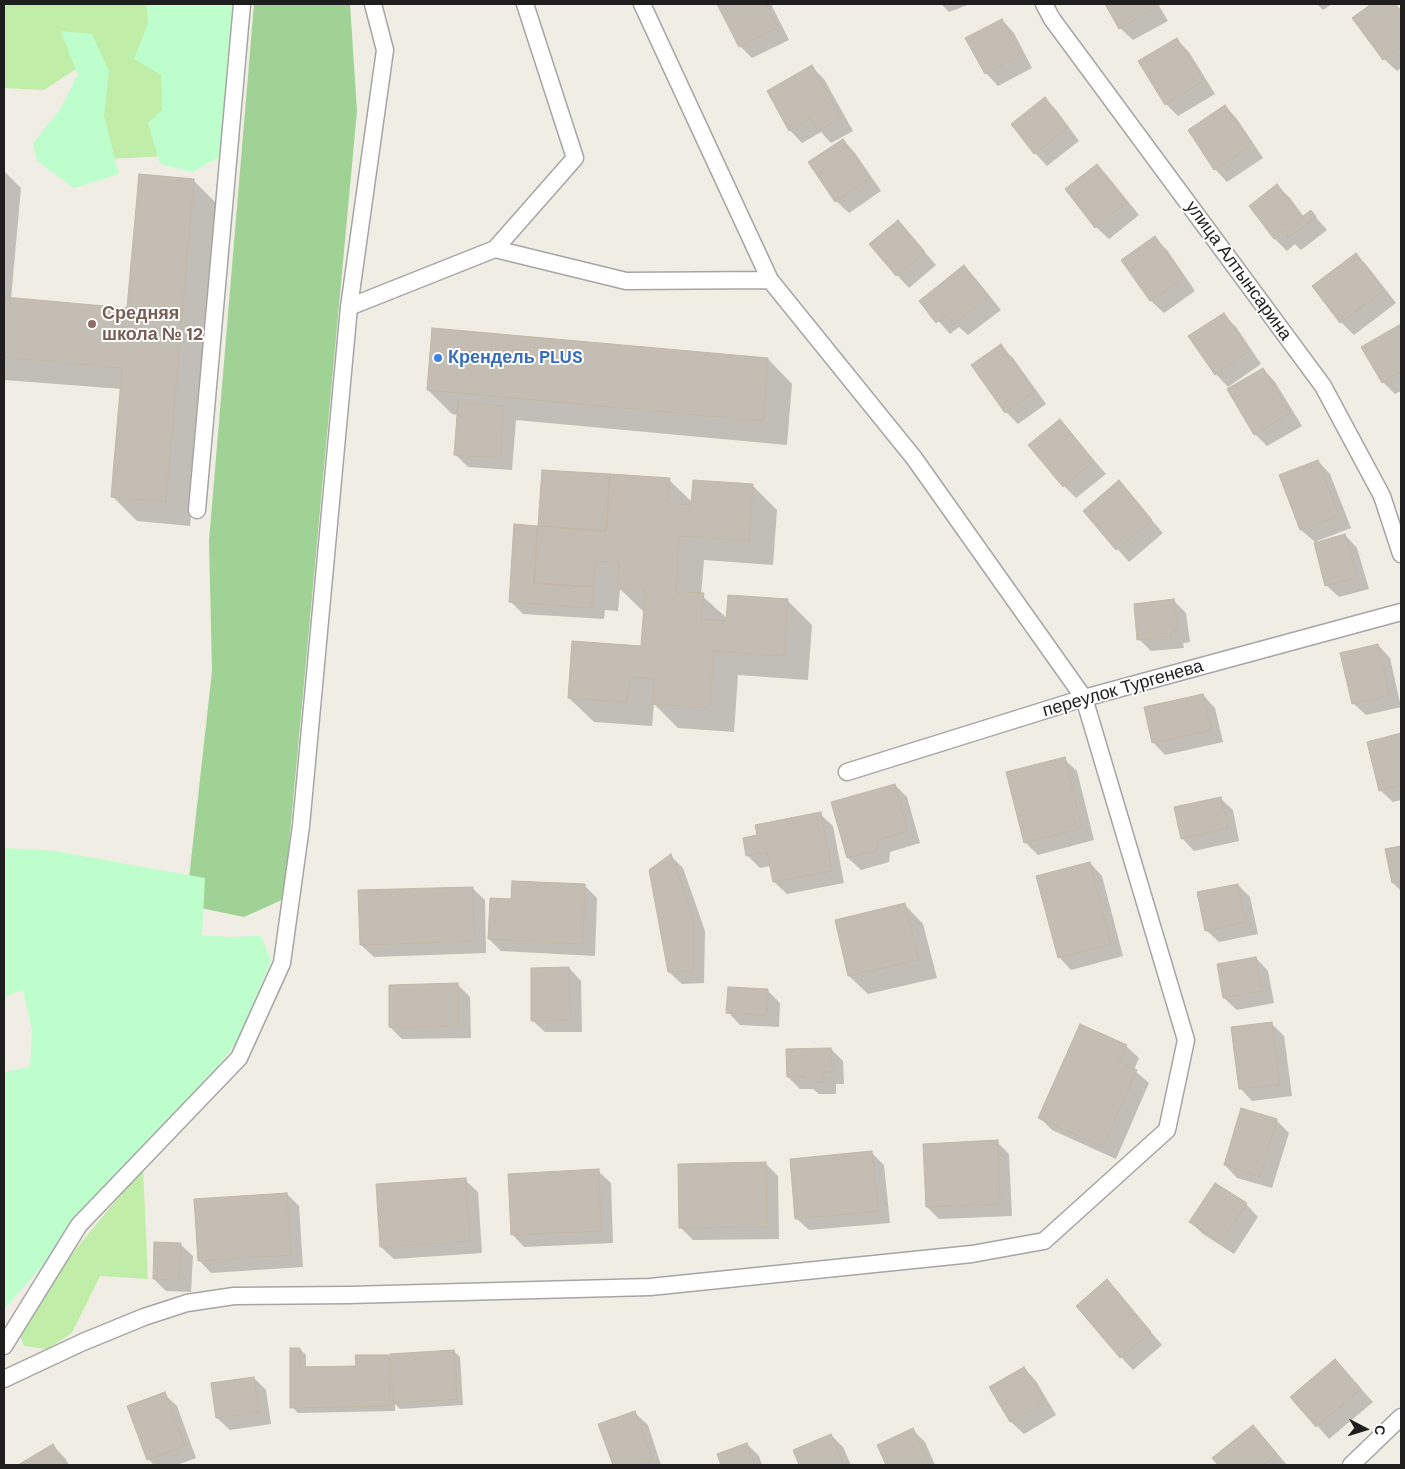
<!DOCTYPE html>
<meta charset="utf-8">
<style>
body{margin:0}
#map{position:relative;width:1405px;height:1469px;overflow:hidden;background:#f0eee4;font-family:"DM Sans",sans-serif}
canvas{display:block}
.frame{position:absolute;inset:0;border:5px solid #1e1e1e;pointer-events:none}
.north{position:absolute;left:1340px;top:1404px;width:50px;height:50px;-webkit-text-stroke:4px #fff;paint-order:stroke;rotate:95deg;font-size:14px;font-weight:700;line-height:20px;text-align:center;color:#1e1e1e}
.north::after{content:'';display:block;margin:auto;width:18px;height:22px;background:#1e1e1e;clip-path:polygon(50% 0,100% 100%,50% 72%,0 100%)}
</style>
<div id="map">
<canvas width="1405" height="1469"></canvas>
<div class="frame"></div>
<div class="north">С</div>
</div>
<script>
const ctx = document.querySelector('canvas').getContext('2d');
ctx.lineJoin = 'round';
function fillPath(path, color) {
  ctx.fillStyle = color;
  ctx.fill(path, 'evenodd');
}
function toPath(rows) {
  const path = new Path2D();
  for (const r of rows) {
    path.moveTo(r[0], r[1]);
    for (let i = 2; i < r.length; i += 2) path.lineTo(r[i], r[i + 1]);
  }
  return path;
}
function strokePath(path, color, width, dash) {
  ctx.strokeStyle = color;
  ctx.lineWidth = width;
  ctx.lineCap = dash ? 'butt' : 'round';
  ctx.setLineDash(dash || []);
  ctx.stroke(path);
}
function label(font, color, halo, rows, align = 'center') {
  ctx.font = font + ' "DM Sans",sans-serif';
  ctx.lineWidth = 4;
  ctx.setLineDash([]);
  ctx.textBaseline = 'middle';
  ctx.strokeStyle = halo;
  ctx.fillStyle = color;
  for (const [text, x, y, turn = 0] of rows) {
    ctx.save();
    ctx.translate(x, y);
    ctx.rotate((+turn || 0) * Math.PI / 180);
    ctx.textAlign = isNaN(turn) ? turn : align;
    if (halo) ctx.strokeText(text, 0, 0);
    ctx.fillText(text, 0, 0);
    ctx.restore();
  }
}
fillPath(toPath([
 [4,4,157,4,169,156,108,159,95,109,61,32,76,69,44,90,4,88],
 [143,1168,148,1279,100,1276,72,1333,47,1349,24,1346,16,1326,75,1250]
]), '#c0eda7');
fillPath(toPath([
 [254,4,350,4,357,111,284,899,244,917,186,905,212,671,209,541]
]), '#a0d296');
fillPath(toPath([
 [146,4,246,4,229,151,193,172,160,164,148,123,162,110,161,75,134,59,148,23],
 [61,31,92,34,109,71,104,116,119,174,74,188,37,161,33,143,59,111,78,75],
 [4,848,55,851,205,878,202,935,227,937,261,936,271,960,239,1039,218,1066,4,1309,4,1072,30,1067,32,1030,23,990,4,997]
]), '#befdcc');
fillPath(toPath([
 [719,4,771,4,789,40,752,58,740,46],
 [941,4,970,4,949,12],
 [1106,4,1158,4,1168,21,1133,40,1120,28],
 [1317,4,1332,4,1323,10],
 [1373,4,1396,4,1401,10,1401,68,1397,71,1384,59,1354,18],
 [1002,20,1014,33,1032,68,998,86,986,73],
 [1176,39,1189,52,1215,94,1178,116,1166,104],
 [812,67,824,79,853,131,831,143,821,132,802,143,790,130],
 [1045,99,1057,111,1079,141,1047,166,1035,153],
 [1225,106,1237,119,1263,158,1227,182,1215,169],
 [843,140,855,153,881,191,849,213,836,201],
 [1097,165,1109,178,1139,215,1109,239,1096,227],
 [4,171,21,188,11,299,129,309,193,180,218,205,190,526,137,521,112,496,122,389,4,380],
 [1277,186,1290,198,1304,217,1311,212,1327,230,1301,250,1295,244,1287,251,1274,238],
 [898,221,936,265,909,288,897,275],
 [1155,238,1167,250,1195,291,1164,313,1151,301,1123,260],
 [1356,254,1368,267,1396,303,1354,335,1341,322,1314,286],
 [964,267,976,279,1001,310,968,335,959,327,950,334,921,301],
 [1223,314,1236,327,1261,364,1228,387,1216,374],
 [1401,325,1401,391,1395,394,1383,382,1363,348],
 [1000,346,1013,358,1046,404,1018,424,1006,412],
 [768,359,792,384,787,445,516,420,512,470,468,467,456,455,458,415,452,414,428,390],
 [1263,369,1275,382,1302,426,1267,446,1255,434],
 [1060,421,1106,474,1076,498,1064,486],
 [1318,461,1330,474,1351,528,1317,541,1317,543,1345,535,1357,548,1369,589,1339,597,1326,585,1315,542,1301,530,1281,476],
 [669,480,693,503,752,485,777,510,773,565,704,560,701,595,728,619,787,600,812,625,808,680,738,675,734,732,678,728,654,704,652,726,594,722,569,698,643,647,645,613,620,589,618,611,605,610,604,619,523,614,510,601,541,527],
 [1119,482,1163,533,1129,562,1084,511],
 [1174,601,1186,613,1190,642,1183,643,1184,648,1151,651,1139,639],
 [1378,645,1390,658,1401,707,1366,715,1353,703],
 [1203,695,1215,708,1223,742,1165,755,1153,742],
 [1401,735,1401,800,1393,802,1380,790,1369,742],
 [1064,759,1077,771,1094,840,1038,855,1025,842],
 [895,785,907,797,920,843,890,852,889,862,861,870,848,858],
 [1220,798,1233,810,1239,841,1194,851,1182,838],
 [820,814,833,826,844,883,787,894,774,882,771,866,760,868,747,855,758,836],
 [1401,847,1401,891,1393,883,1386,850],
 [671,856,683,868,705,931,704,983,682,984,669,972],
 [1090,863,1102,876,1123,956,1071,970,1059,957],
 [513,882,585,886,597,898,595,956,501,951,489,939,512,900],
 [1238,885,1250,897,1258,934,1219,942,1206,930],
 [472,888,485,900,486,953,374,957,361,945],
 [905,905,923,924,937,978,868,994,849,976],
 [1256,958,1268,971,1274,1003,1237,1010,1224,998,1219,965],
 [569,968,581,981,582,1032,545,1032,532,1020],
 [458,985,470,997,471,1038,402,1039,390,1027],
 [768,991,780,1003,779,1027,740,1025,728,1012],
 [1272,1024,1284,1036,1292,1096,1252,1101,1240,1088],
 [1126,1046,1139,1058,1134,1070,1149,1083,1116,1159,1052,1130,1040,1118],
 [831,1049,843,1061,844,1084,836,1084,836,1094,819,1094,813,1089,800,1089,788,1077],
 [1276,1120,1289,1133,1272,1188,1237,1178,1225,1165],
 [997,1142,1009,1154,1012,1216,939,1219,927,1207],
 [872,1153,884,1165,890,1223,809,1230,796,1218],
 [765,1163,778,1176,779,1239,693,1240,681,1228],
 [598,1171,611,1183,613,1243,524,1247,512,1234],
 [465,1180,478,1192,482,1253,394,1259,381,1247],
 [287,1194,299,1206,303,1267,211,1273,199,1260],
 [1246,1204,1258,1217,1234,1254,1203,1234,1191,1222],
 [180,1244,193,1256,191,1292,166,1291,154,1279],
 [1107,1281,1162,1345,1133,1370,1121,1357],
 [300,1349,306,1355,306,1368,357,1368,388,1356,391,1359,454,1351,460,1357,463,1405,400,1409,395,1404,395,1411,298,1413,292,1407],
 [1335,1360,1373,1402,1329,1439,1292,1397],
 [1024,1368,1036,1381,1056,1415,1024,1434,1011,1422,991,1387],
 [254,1378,266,1390,271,1424,230,1430,217,1418],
 [164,1394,177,1406,196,1458,177,1465,154,1465,148,1459],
 [635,1413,648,1425,661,1465,614,1465,600,1425],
 [1253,1426,1265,1439,1287,1465,1220,1465,1214,1458],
 [913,1430,925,1442,935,1465,887,1465,878,1445],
 [831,1435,843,1447,851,1465,801,1465,794,1451],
 [747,1444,759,1456,762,1465,722,1465,718,1455],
 [53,1446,65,1458,69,1465,20,1465]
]), '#0003');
const building = toPath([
 [717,4,766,4,778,27,739,47,717,4],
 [1105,4,1154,4,1156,8,1119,29,1105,4],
 [1371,4,1395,4,1401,12,1401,46,1383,60,1352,18,1371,4],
 [1002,19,1021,55,985,74,965,38,1002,19],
 [1177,38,1203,81,1165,105,1138,61,1177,38],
 [812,65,841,118,818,131,811,118,789,131,767,91,812,65],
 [1045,97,1068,128,1034,154,1011,124,1045,97],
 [1225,105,1252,145,1214,170,1188,130,1225,105],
 [843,139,870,178,835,202,808,162,843,139],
 [1097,164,1127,202,1095,228,1065,189,1097,164],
 [139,174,194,179,166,502,111,497,122,368,4,357,4,297,127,308,139,174],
 [1277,184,1302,217,1311,210,1316,217,1288,238,1286,230,1274,239,1249,206,1277,184],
 [898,220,925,252,896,276,869,244,898,220],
 [1155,236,1184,278,1150,301,1121,260,1155,236],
 [1356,253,1384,290,1340,323,1312,286,1356,253],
 [964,265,989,297,954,324,947,314,936,323,919,301,964,265],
 [1224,313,1250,351,1215,375,1188,336,1224,313],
 [1401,324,1401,374,1400,372,1382,383,1361,347,1401,324],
 [432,328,768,358,763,421,427,390,432,328],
 [1001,344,1034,392,1005,413,971,365,1001,344],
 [1263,368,1290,413,1254,435,1227,389,1263,368],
 [458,402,504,406,500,458,454,455,458,402],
 [1060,419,1094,461,1063,487,1028,445,1060,419],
 [1318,460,1339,516,1300,530,1279,475,1318,460],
 [542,470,610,474,606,531,538,526,542,470],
 [610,474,670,478,667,503,691,505,693,480,753,484,749,541,679,536,676,592,704,593,701,619,726,621,728,595,788,599,784,656,714,651,710,708,652,704,654,679,630,677,627,702,568,698,572,641,641,646,645,590,617,589,619,563,596,561,593,587,534,583,538,526,606,531,610,474],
 [1119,480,1152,520,1116,550,1083,511,1119,480],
 [514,524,538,526,534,583,593,587,592,608,509,602,514,524],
 [1345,534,1357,577,1325,586,1314,543,1345,534],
 [1174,599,1178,630,1171,631,1172,636,1137,640,1134,604,1174,599],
 [1378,644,1390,695,1352,704,1340,653,1378,644],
 [1203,694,1212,730,1152,743,1144,707,1203,694],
 [1401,733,1401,785,1379,791,1367,742,1401,733],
 [1065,757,1082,828,1024,843,1006,772,1065,757],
 [895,784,908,831,878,840,877,850,847,858,831,802,895,784],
 [1221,797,1228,828,1181,839,1174,807,1221,797],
 [821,812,832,871,773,882,767,852,746,856,743,838,757,835,755,825,821,812],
 [1401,846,1401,881,1392,883,1385,849,1401,846],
 [671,854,693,917,693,971,668,972,649,870,671,854],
 [1090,862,1111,944,1058,958,1036,876,1090,862],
 [512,881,585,884,583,944,488,939,490,898,511,899,512,881],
 [1238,884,1246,922,1205,931,1197,892,1238,884],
 [473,887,474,941,360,945,358,890,473,887],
 [905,903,919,960,848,976,835,920,905,903],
 [1256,957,1262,991,1223,998,1217,964,1256,957],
 [569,967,570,1020,531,1021,531,968,569,967],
 [458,983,459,1026,389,1027,389,985,458,983],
 [728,987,768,989,767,1015,726,1013,728,987],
 [1272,1022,1280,1084,1239,1089,1231,1027,1272,1022],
 [1080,1024,1127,1045,1119,1062,1137,1070,1103,1147,1038,1118,1080,1024],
 [831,1048,832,1072,824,1072,824,1082,805,1082,805,1077,787,1077,786,1049,831,1048],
 [1241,1108,1277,1119,1260,1177,1224,1165,1241,1108],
 [998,1140,1000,1204,926,1207,923,1144,998,1140],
 [872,1151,878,1211,795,1219,790,1159,872,1151],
 [766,1162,767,1227,679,1228,678,1164,766,1162],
 [599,1169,601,1231,511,1235,508,1174,599,1169],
 [466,1178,470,1241,380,1247,376,1184,466,1178],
 [1215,1183,1247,1203,1221,1243,1189,1222,1215,1183],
 [287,1193,291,1255,198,1261,194,1199,287,1193],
 [154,1242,181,1243,179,1280,153,1279,154,1242],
 [1107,1279,1151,1332,1120,1358,1076,1306,1107,1279],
 [290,1348,300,1348,300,1367,356,1366,355,1355,389,1355,390,1406,290,1408,290,1348],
 [454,1350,457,1399,393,1403,390,1354,454,1350],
 [1335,1359,1361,1389,1316,1427,1290,1397,1335,1359],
 [1024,1367,1045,1402,1010,1422,989,1387,1024,1367],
 [254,1377,259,1412,216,1418,211,1383,254,1377],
 [165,1392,185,1446,147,1460,127,1406,165,1392],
 [635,1411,653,1461,640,1465,613,1465,598,1424,635,1411],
 [1253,1425,1277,1454,1263,1465,1218,1465,1212,1458,1253,1425],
 [913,1428,929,1465,886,1465,877,1445,913,1428],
 [831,1434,844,1465,799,1465,793,1450,831,1434],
 [747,1443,755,1465,721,1465,717,1454,747,1443],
 [53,1444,65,1465,18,1465,53,1444]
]);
fillPath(building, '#c4bdb3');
strokePath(building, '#c3b6a5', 1);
const service = toPath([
 [1044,4,1052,19,1323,386,1382,496,1401,554],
 [495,249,575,158,525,4],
 [349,307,495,249,626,281,770,280],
 [197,510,242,4],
 [847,772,1084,698,1401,612],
 [4,1346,79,1225,239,1058,282,963,301,826,349,307,385,50,373,4],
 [4,1379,83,1342,144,1317,187,1303,234,1296,349,1295,650,1287,972,1254,1044,1241,1167,1130,1186,1040,1084,698,914,458,770,280,642,4],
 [1351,1465,1401,1417]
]);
strokePath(service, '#a5a5a5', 19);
strokePath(service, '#fff', 16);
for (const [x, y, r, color] of [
 [92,324,5,"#8d6e63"],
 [438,358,5,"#3f7fe0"]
]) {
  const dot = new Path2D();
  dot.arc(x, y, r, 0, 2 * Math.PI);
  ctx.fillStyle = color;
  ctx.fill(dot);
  strokePath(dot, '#fff', 2);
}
label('18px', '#1e1e1e', '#fff', [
 ["улица Алтынсарина",1238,271,54],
 ["переулок Тургенева",1123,689,-16]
]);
label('bold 18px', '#785e54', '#fff', [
 ["Средняя",102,314],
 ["школа № 12",102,335]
], 'left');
label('bold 18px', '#366cbe', '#fff', [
 ["Крендель PLUS",448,358]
], 'left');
</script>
